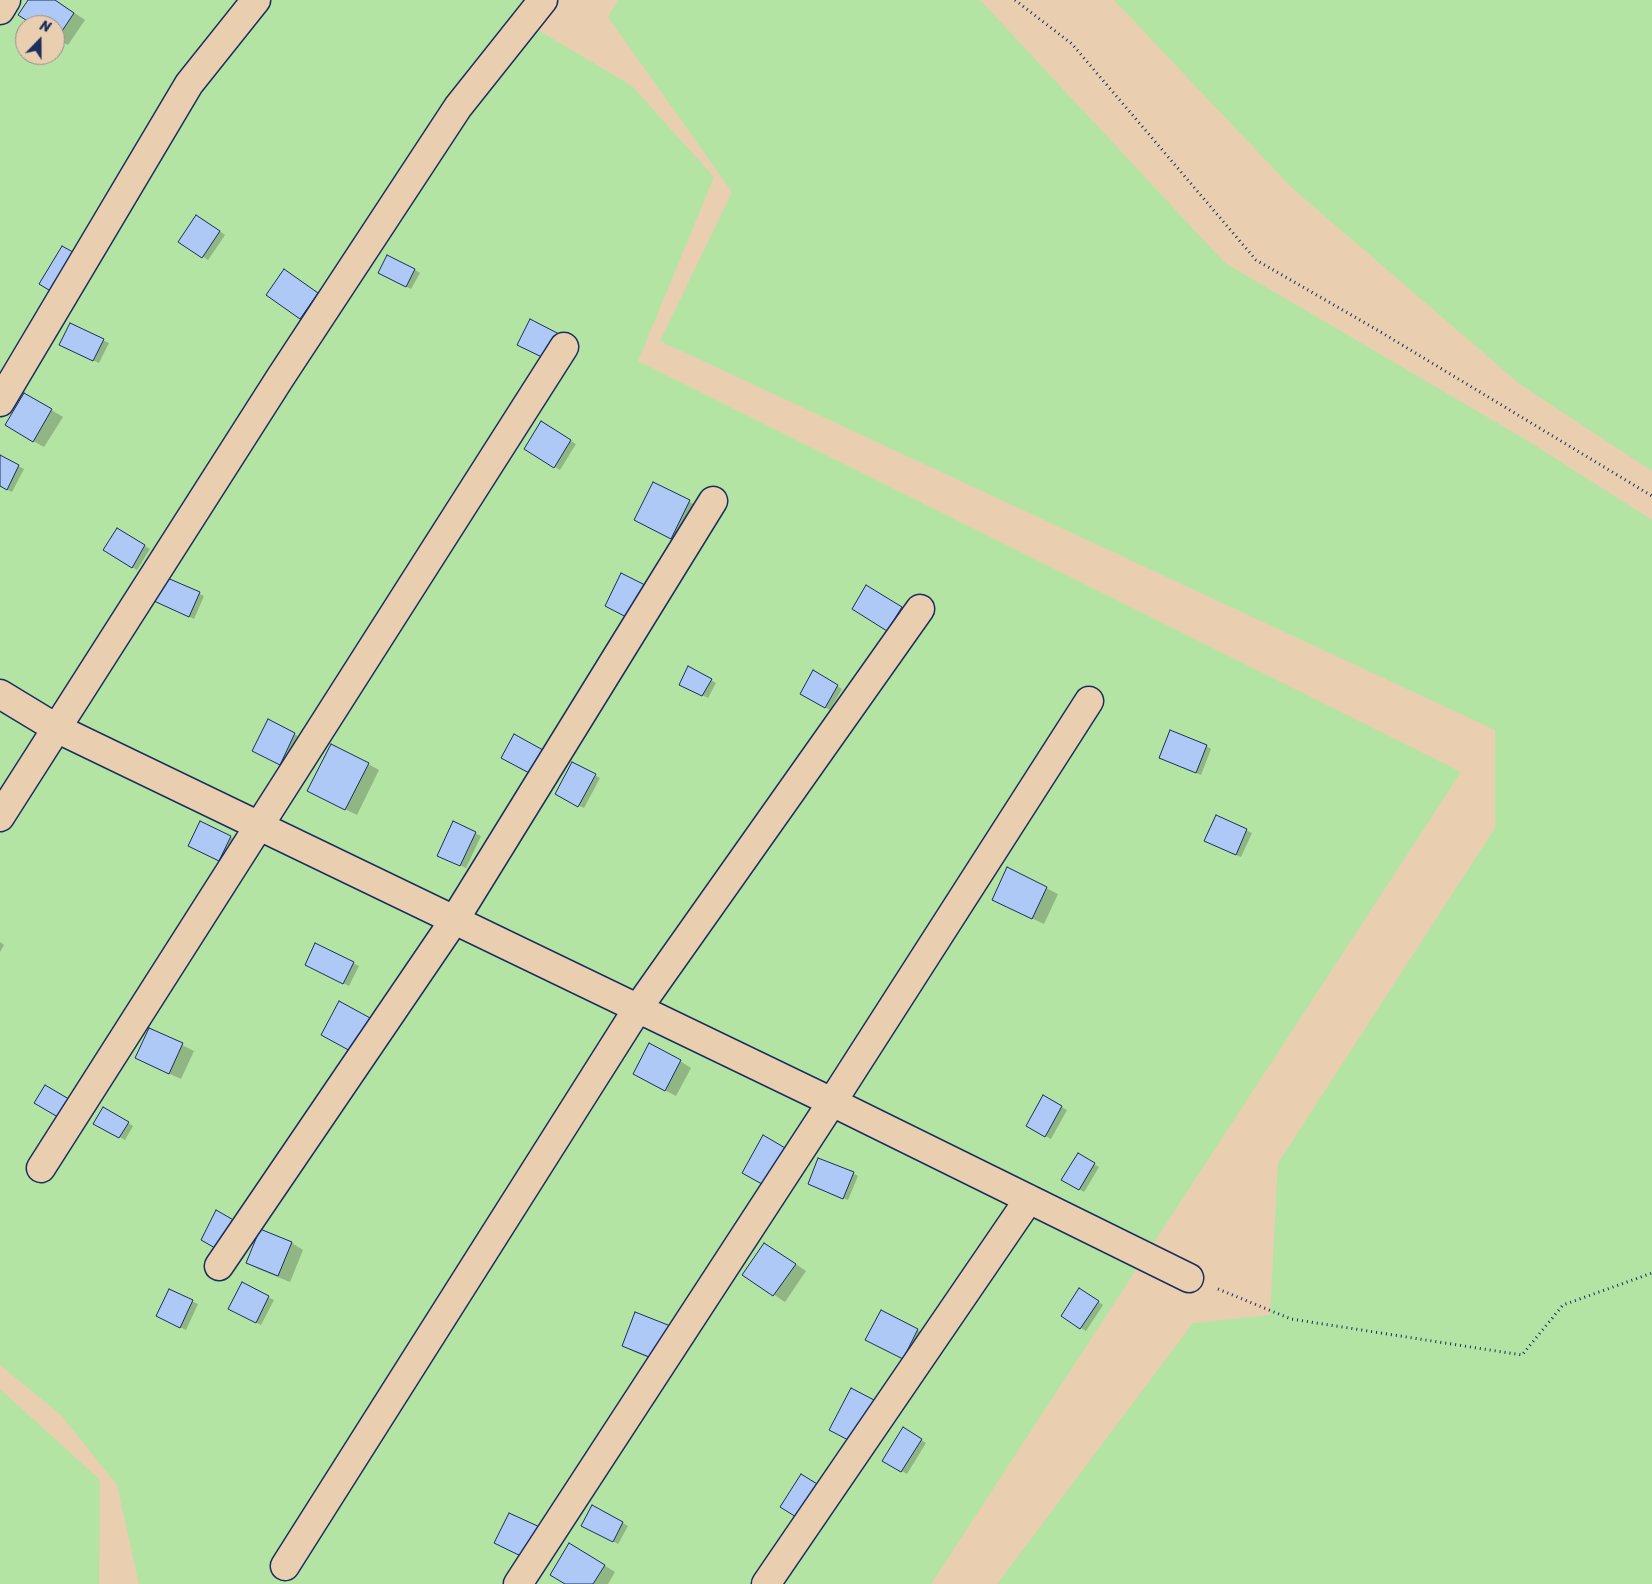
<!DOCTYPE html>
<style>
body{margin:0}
#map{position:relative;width:1652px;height:1584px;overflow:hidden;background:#e9ceb0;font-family:Sriracha,sans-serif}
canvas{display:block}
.north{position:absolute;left:15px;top:15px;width:50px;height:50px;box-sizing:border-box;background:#e9ceb0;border:1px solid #978e8f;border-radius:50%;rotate:22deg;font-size:14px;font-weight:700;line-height:20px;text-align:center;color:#1b2f5e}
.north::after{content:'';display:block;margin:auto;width:18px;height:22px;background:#1b2f5e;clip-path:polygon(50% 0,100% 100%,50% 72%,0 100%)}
</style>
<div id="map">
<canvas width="1652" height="1584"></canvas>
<div class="north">N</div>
</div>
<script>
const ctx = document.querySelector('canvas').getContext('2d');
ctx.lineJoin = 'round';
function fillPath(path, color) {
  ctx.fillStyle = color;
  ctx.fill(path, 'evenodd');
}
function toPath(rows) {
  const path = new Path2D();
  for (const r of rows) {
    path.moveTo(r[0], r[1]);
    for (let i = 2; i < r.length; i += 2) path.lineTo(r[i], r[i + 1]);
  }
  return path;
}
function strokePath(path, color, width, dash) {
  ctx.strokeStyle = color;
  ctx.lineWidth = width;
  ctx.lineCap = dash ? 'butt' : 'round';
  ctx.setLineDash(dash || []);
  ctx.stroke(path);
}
fillPath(toPath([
 [0,0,558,0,538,30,632,86,714,177,638,361,1461,772,931,1584,139,1584,117,1485,61,1415,0,1365],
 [25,25,55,25,55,55,25,55],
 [618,0,978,0,981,1,1225,263,1528,441,1652,520,1652,1584,997,1584,1193,1323,1270,1315,1278,1163,1495,828,1495,730,660,341,732,192,608,17],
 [1114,0,1652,0,1652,471,1521,385,1292,188],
 [0,1389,100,1480,99,1584,0,1584]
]), '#b3e4a4');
fillPath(toPath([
 [30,0,55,0,85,20,68,45,55,38,55,25,36,25],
 [202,219,225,235,208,260,180,241],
 [415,270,420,273,411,289,384,276],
 [295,277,329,300,312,324,268,295],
 [70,325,109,343,99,363,66,348],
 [25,394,63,417,44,447,33,441],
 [541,423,576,444,560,470,525,449],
 [0,457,24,469,12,492,0,486],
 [654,483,701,508,682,544,647,526],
 [117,530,150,549,137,570,105,550],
 [166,578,204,596,194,619,161,603],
 [867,587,907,611,893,633,854,609],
 [689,668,716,683,708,698,686,687],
 [814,672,842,689,830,710,801,693],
 [268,721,300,737,285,767,258,753],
 [1206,746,1211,749,1201,775,1165,760],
 [573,763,600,778,584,808,556,794],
 [368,764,379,770,357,815,320,797],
 [1216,817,1252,833,1241,857,1211,844],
 [201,822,236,840,224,863,194,848],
 [454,823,481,836,466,868,444,858],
 [1008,869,1058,894,1044,924,993,900],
 [0,942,4,945,0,952],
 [353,963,359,966,349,986,311,967],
 [150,1029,194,1051,181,1079,148,1064],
 [680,1061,691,1068,676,1096,645,1080],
 [1043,1097,1067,1110,1051,1139,1027,1126],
 [103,1108,133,1126,125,1140,95,1123],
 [1078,1155,1099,1167,1084,1192,1063,1179],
 [853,1173,858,1176,848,1200,815,1187],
 [260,1231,292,1243,303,1250,290,1282,258,1269,247,1263],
 [776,1251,806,1271,785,1302,744,1275],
 [242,1284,274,1300,261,1325,235,1312],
 [170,1291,198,1304,186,1330,163,1319],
 [1085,1293,1103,1305,1086,1331,1062,1316],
 [881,1312,929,1336,915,1364,878,1346],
 [623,1345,671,1367,634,1352],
 [904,1429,926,1443,907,1474,884,1461],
 [592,1506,628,1526,618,1544,583,1525],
 [581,1551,615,1572,608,1584,568,1584]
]), '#0003');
const building = toPath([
 [28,0,55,0,74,13,56,40,55,25,34,25,18,15,28,0],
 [196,215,220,231,202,258,178,242,196,215],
 [62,246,80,256,57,295,39,284,62,246],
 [387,255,415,269,406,287,378,273,387,255],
 [284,269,318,293,300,319,266,295,284,269],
 [530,319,561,335,548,360,517,345,530,319],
 [70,323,104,339,93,361,59,345,70,323],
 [24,393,52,409,33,442,5,425,24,393],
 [541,421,571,440,554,468,524,449,541,421],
 [0,455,19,465,7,490,0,486,0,455],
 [653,482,690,500,671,539,634,520,653,482],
 [117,528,145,545,132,568,103,550,117,528],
 [621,573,647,586,630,619,605,606,621,573],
 [165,577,200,592,189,617,154,601,165,577],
 [866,585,902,607,887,631,852,609,866,585],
 [688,666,712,679,702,696,679,685,688,666],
 [813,670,838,685,825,708,800,694,813,670],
 [268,719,295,733,280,765,252,751,268,719],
 [1170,730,1207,745,1196,773,1159,758,1170,730],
 [514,734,543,750,531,774,501,758,514,734],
 [331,744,369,763,345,810,307,791,331,744],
 [572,762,596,774,578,807,555,794,572,762],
 [1216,815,1247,829,1236,855,1204,841,1216,815],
 [200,821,231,836,219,861,188,846,200,821],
 [453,821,476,832,460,866,437,856,453,821],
 [1007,867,1047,887,1032,919,992,900,1007,867],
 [315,943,354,962,343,984,305,965,315,943],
 [339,1001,372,1019,354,1053,321,1035,339,1001],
 [149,1028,183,1043,169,1074,135,1058,149,1028],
 [649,1043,681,1060,665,1091,633,1074,649,1043],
 [45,1085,74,1102,63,1120,34,1103,45,1085],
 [1043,1095,1062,1106,1045,1137,1026,1126,1043,1095],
 [103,1107,129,1122,119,1138,93,1124,103,1107],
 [763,1135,792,1152,771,1189,742,1173,763,1135],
 [1078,1153,1095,1163,1079,1190,1061,1180,1078,1153],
 [818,1158,854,1172,843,1199,808,1184,818,1158],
 [216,1210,237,1222,222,1252,201,1240,216,1210],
 [260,1229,292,1242,278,1276,246,1263,260,1229],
 [764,1243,796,1264,773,1296,742,1275,764,1243],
 [242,1282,269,1296,256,1323,228,1309,242,1282],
 [1079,1288,1099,1301,1080,1329,1061,1316,1079,1288],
 [169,1289,193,1300,180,1328,156,1316,169,1289],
 [881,1310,918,1329,903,1359,865,1340,881,1310],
 [635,1312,673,1327,659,1361,622,1346,635,1312],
 [851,1388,876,1401,854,1443,829,1430,851,1388],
 [903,1427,922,1439,901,1472,882,1461,903,1427],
 [801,1474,822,1487,801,1520,780,1507,801,1474],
 [592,1505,623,1522,613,1542,581,1526,592,1505],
 [509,1513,542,1528,527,1559,494,1543,509,1513],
 [569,1543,605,1565,593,1584,565,1584,550,1575,569,1543]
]);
fillPath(building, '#afc9f6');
strokePath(building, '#1b2f5e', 1);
const minor = toPath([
 [0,10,6,0],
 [0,402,189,84,256,0],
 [0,694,56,728,832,1102,1189,1278],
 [0,817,280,378,458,107,543,0],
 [41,1168,564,347],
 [219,1266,455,919,713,501],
 [285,1566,638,1008,920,609],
 [518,1584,832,1102,1089,701],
 [766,1584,1029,1199]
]);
strokePath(minor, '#1b2f5e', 31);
strokePath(toPath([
 [1015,0,1072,44,1256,260,1379,331,1652,496],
 [1218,1289,1291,1319,1522,1355,1563,1305,1652,1273]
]), '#1b2f5e', 3, [1, 4]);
strokePath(minor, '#e9ceb0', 28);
</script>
